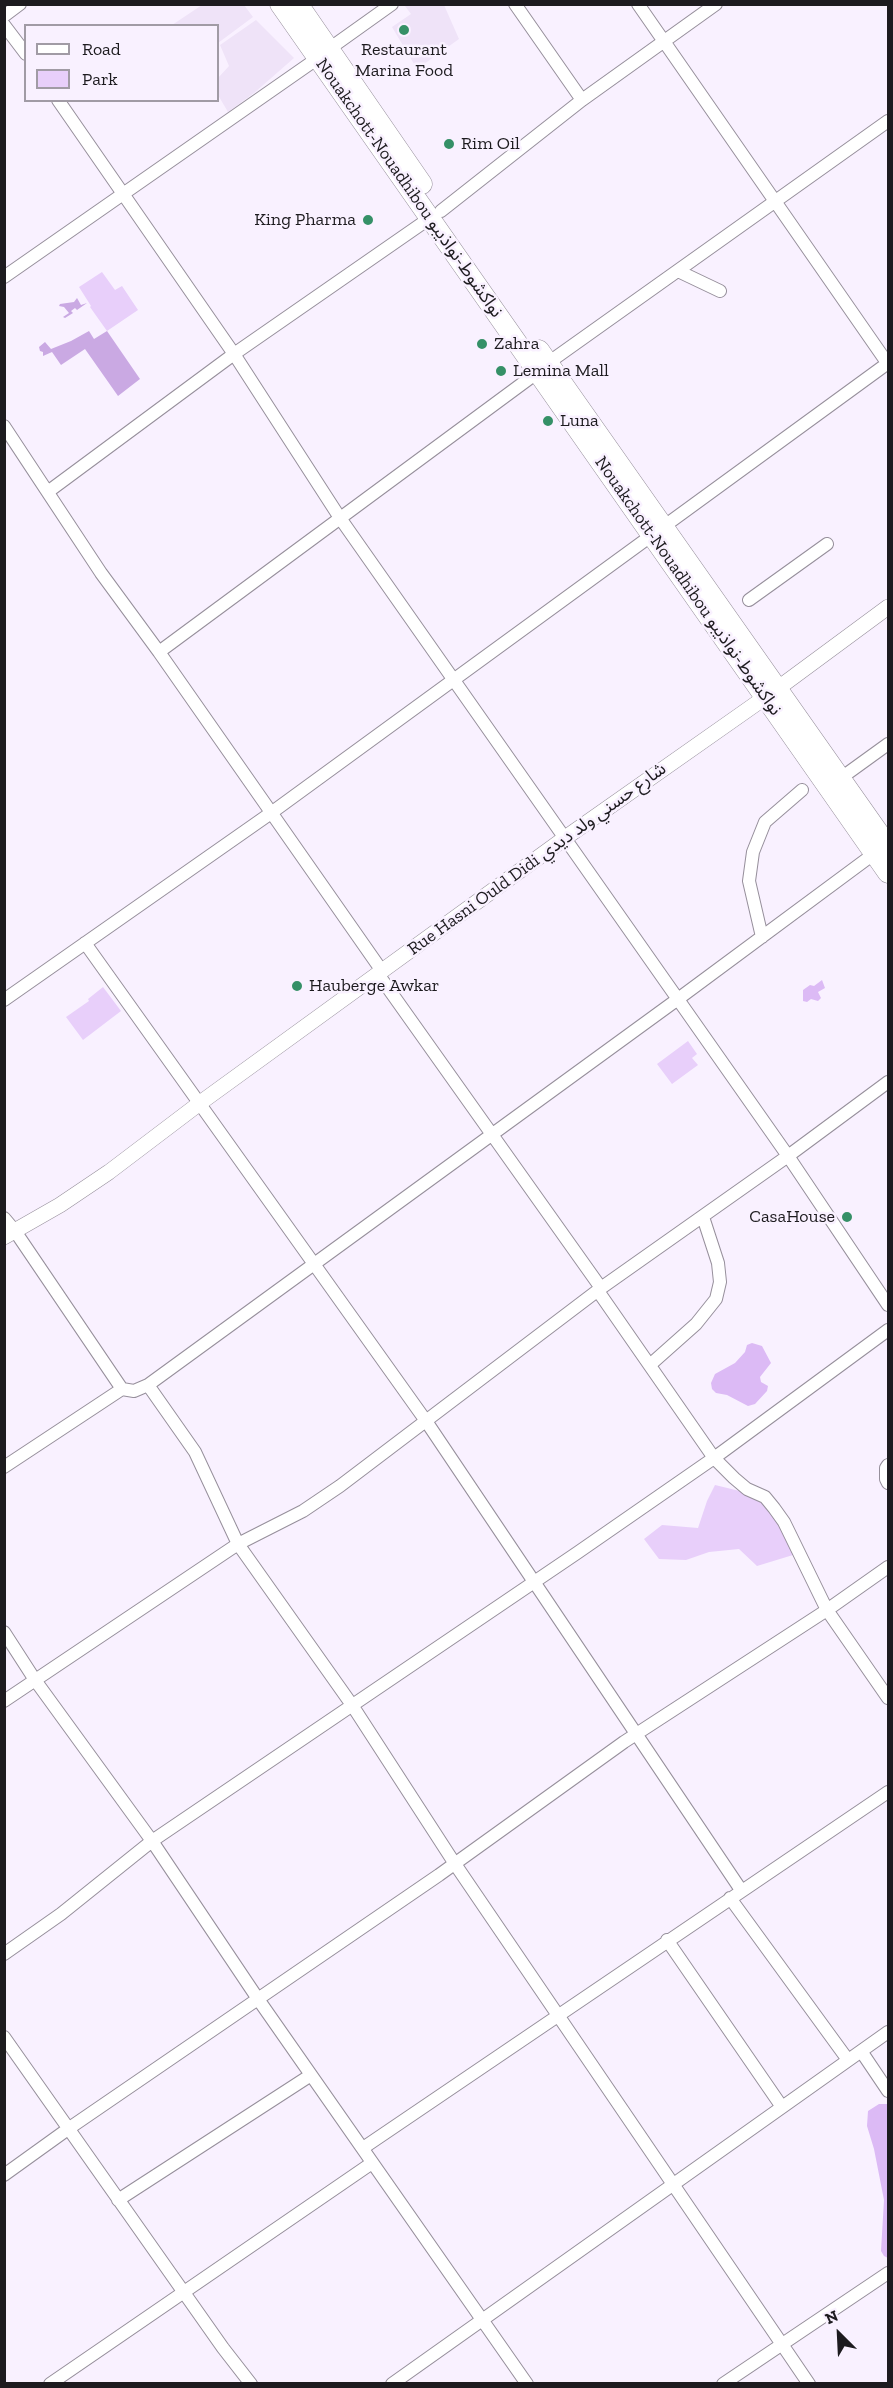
<!DOCTYPE html>
<meta charset="utf-8">
<style>
body{margin:0}
#map{position:relative;width:893px;height:2388px;overflow:hidden;background:#f9f1ff;font-family:"Zilla Slab",serif}
canvas{display:block}
.frame{position:absolute;inset:0;border:6px solid #1d1b1f;pointer-events:none}
.legend{position:absolute;left:24px;top:24px;width:195px;height:78px;box-sizing:border-box;background:#f9f1ff;border:2px solid #a19ba5;margin:0;padding:8px 10px;list-style:none;font-size:18px;color:#1d1b1f}
.legend li{display:flex;align-items:center;gap:12px;height:30px}
.legend b{width:30px;border:2px solid #a19ba5}
.north{position:absolute;left:809px;top:2304px;width:60px;height:60px;-webkit-text-stroke:4px #f9f1ff;paint-order:stroke;rotate:336deg;font-size:16px;font-weight:700;line-height:24px;text-align:center;color:#1d1b1f}
.north::after{content:'';display:block;margin:auto;width:21px;height:27px;background:#1d1b1f;clip-path:polygon(50% 0,100% 100%,50% 72%,0 100%)}
</style>
<div id="map">
<canvas width="893" height="2388"></canvas>
<div class="frame"></div>
<ul class="legend">
<li><b style="height:8px;background:#fff"></b>Road</li>
<li><b style="height:16px;background:#e8cffa"></b>Park</li>
</ul>
<div class="north">N</div>
</div>
<script>
const ctx = document.querySelector('canvas').getContext('2d');
ctx.lineJoin = 'round';
function fillPath(path, color) {
  ctx.fillStyle = color;
  ctx.fill(path, 'evenodd');
}
function toPath(rows) {
  const path = new Path2D();
  for (const r of rows) {
    path.moveTo(r[0], r[1]);
    for (let i = 2; i < r.length; i += 2) path.lineTo(r[i], r[i + 1]);
  }
  return path;
}
function strokePath(path, color, width, dash) {
  ctx.strokeStyle = color;
  ctx.lineWidth = width;
  ctx.lineCap = dash ? 'butt' : 'round';
  ctx.setLineDash(dash || []);
  ctx.stroke(path);
}
function label(font, color, halo, rows, align = 'center') {
  ctx.font = font + ' "Zilla Slab","Noto Sans Arabic",serif';
  ctx.lineWidth = 5;
  ctx.setLineDash([]);
  ctx.textBaseline = 'middle';
  ctx.strokeStyle = halo;
  ctx.fillStyle = color;
  for (const [text, x, y, turn = 0] of rows) {
    ctx.save();
    ctx.translate(x, y);
    ctx.rotate((+turn || 0) * Math.PI / 180);
    ctx.textAlign = isNaN(turn) ? turn : align;
    if (halo) ctx.strokeText(text, 0, 0);
    ctx.fillText(text, 0, 0);
    ctx.restore();
  }
}
fillPath(toPath([
 [202,5,244,5,253,17,218,43,218,26,172,25],
 [406,5,444,5,459,39,417,69,392,27,411,14,405,6],
 [256,20,294,58,254,93,228,112,218,95,218,78,229,66,220,45]
]), '#efe3f8');
fillPath(toPath([
 [102,272,115,290,122,286,138,310,107,331,90,307,91,306,79,287],
 [103,987,121,1011,83,1040,66,1017,89,1001,88,999],
 [688,1041,697,1054,692,1058,698,1065,672,1084,657,1064],
 [715,1485,752,1494,773,1511,787,1535,793,1555,757,1566,739,1549,709,1552,686,1560,659,1559,644,1539,662,1525,698,1528,707,1501]
]), '#e8cffa');
fillPath(toPath([
 [77,298,81,305,87,303,77,310,75,308,71,311,73,313,65,318,63,317,69,313,64,307,59,306,60,304,74,302],
 [89,331,94,339,107,331,140,379,118,396,85,349,61,365,52,352,43,356,43,352,40,351,39,347,45,342,51,349,71,341]
]), '#caa9e3');
fillPath(toPath([
 [822,980,825,988,818,992,821,998,818,1001,811,999,807,1002,803,1001,803,990,810,985,814,986],
 [752,1343,762,1346,771,1363,760,1377,761,1382,768,1386,767,1391,755,1404,748,1406,727,1395,716,1393,712,1389,711,1383,715,1374,735,1363,745,1352,747,1345],
 [879,2104,888,2104,888,2258,884,2256,881,2251,884,2200,874,2149,867,2126,868,2111]
]), '#dcbaf5');
const minor = toPath([
 [515,4,582,100],
 [638,4,888,364],
 [4,16,20,4],
 [4,25,26,54],
 [329,49,392,4],
 [58,100,234,354,340,518,788,1156,888,1305],
 [441,211,582,100,716,4],
 [678,271,720,291],
 [4,277,318,58],
 [548,363,888,121],
 [4,426,101,573,159,652,382,971],
 [49,491,234,354,430,218],
 [749,600,827,544],
 [159,652,538,372],
 [841,778,888,744],
 [762,937,749,881,753,852,765,822,802,790],
 [85,943,426,1421,741,1890],
 [378,974,601,1288],
 [4,1000,271,813,888,363],
 [4,1218,15,1231,122,1389],
 [598,1291,714,1458,734,1478,747,1489,765,1497,774,1508,784,1522,827,1610,888,1698],
 [651,1364,696,1324,716,1299,720,1282,718,1263,703,1217],
 [148,1385,195,1452,238,1544,352,1705,455,1864,809,2384],
 [888,1465,886,1468,886,1479,888,1483],
 [4,1467,122,1389,134,1391,148,1385,678,999,875,853],
 [4,1632,35,1680,152,1841,258,1999,527,2384],
 [4,1701,238,1544,303,1511,340,1486,601,1288,788,1156,888,1082],
 [730,1898,848,2060],
 [667,1940,782,2107],
 [4,1954,61,1914,152,1841,577,1553,714,1458,888,1330],
 [4,2037,223,2348,251,2384],
 [861,2051,888,2091],
 [363,2148,888,1792],
 [4,2175,68,2129,439,1875,624,1742,827,1610,888,1567],
 [118,2200,311,2075],
 [50,2384,372,2163],
 [392,2384,888,2032],
 [723,2384,888,2273]
]);
const tertiary = toPath([
 [4,1237,60,1205,109,1172,200,1103,565,838,777,689,888,607]
]);
const trunk = toPath([
 [280,4,888,873],
 [298,4,422,184],
 [539,350,888,846]
]);
strokePath(minor, '#968f9b', 14);
strokePath(tertiary, '#968f9b', 16);
strokePath(trunk, '#968f9b', 21);
strokePath(minor, '#fff', 12);
strokePath(tertiary, '#fff', 15);
strokePath(trunk, '#fff', 20);
for (const [x, y, r, color] of [
 [404,30,6,"#359067"],
 [449,144,6,"#359067"],
 [368,220,6,"#359067"],
 [482,344,6,"#359067"],
 [501,371,6,"#359067"],
 [548,421,6,"#359067"],
 [297,986,6,"#359067"],
 [847,1217,6,"#359067"]
]) {
  const dot = new Path2D();
  dot.arc(x, y, r, 0, 2 * Math.PI);
  ctx.fillStyle = color;
  ctx.fill(dot);
  strokePath(dot, '#f9f1ff', 2);
}
label('18px', '#1d1b1f', '#f9f1ff', [
 ["Restaurant",404,50,"center"],
 ["Marina Food",404,71,"center"],
 ["Rim Oil",461,144],
 ["King Pharma",356,220,"right"],
 ["Zahra",494,344],
 ["Lemina Mall",513,371],
 ["Luna",560,421],
 ["Hauberge Awkar",309,986],
 ["CasaHouse",835,1217,"right"]
], 'left');
label('18px', '#1d1b1f', '#f9f1ff', [
 ["Nouakchott-Nouadhibou نواكشوط-نواذيبو",409,188,55],
 ["Nouakchott-Nouadhibou نواكشوط-نواذيبو",688,586,55],
 ["Rue Hasni Ould Didi شارع حسني ولد ديدي",537,859,-36]
]);
</script>
